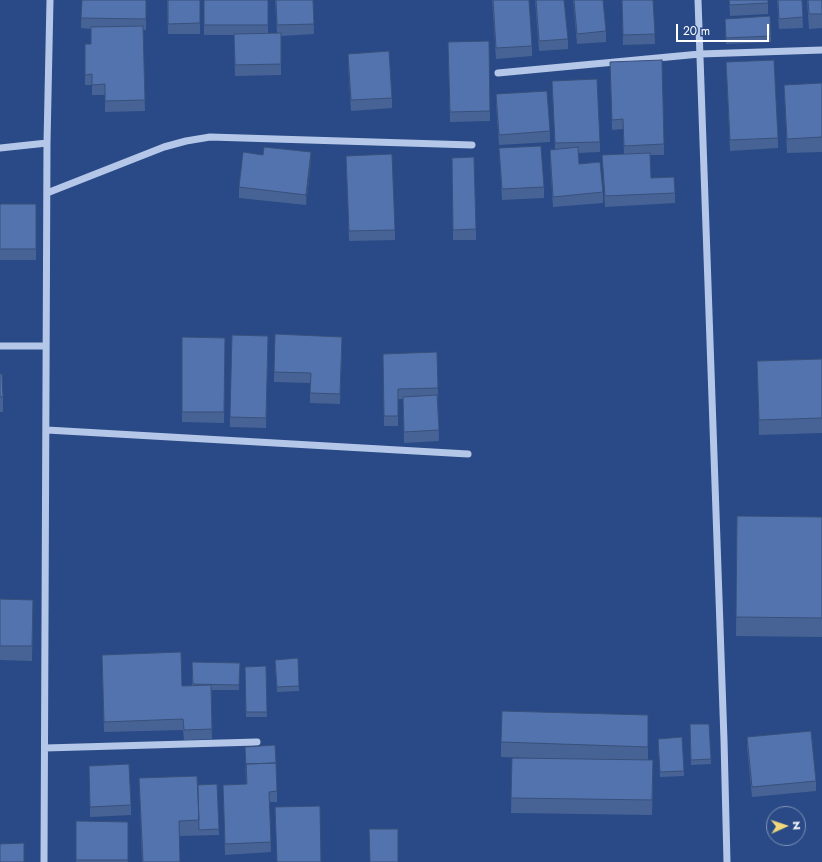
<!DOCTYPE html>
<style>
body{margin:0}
#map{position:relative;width:822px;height:862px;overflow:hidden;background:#294a86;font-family:Jost,sans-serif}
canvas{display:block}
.north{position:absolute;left:766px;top:806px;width:40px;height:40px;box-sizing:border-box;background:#294a86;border:1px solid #7f92b6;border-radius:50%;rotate:87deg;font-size:11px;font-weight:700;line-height:16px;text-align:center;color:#fff}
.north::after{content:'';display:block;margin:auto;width:14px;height:18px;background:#efd77b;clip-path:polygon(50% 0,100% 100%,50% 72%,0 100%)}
.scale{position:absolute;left:676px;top:24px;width:93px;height:18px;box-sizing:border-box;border:2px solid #fff;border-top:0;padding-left:5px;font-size:12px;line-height:14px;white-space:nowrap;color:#fff;-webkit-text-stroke:3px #294a86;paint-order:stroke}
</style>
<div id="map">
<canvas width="822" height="862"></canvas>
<div class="north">N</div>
<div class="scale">20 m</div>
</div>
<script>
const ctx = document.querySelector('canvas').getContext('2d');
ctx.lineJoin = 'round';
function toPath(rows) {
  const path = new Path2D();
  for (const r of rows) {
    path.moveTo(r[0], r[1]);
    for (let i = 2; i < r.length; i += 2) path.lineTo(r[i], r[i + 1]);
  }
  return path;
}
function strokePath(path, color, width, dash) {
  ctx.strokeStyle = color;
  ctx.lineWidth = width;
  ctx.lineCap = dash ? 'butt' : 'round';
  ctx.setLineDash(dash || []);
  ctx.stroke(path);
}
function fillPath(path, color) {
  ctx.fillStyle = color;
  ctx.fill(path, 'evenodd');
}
strokePath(toPath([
 [698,0,724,740,727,862],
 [498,73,700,54,822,50],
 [0,148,47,143],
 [47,193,164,147,186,141,210,137,472,145],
 [0,346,46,346],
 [47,430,468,454],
 [45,748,257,742],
 [44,862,47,143,50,0]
]), '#b5c7e8', 7);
fillPath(toPath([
 [82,0,146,0,146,30,143,30,145,111,105,112,105,95,92,95,92,85,85,85,85,44,91,44,91,29,81,28],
 [167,0,200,0,200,34,168,34],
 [204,0,268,0,268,33,277,33,275,0,313,0,314,34,281,36,281,75,235,76,234,35,204,35],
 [492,0,529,0,532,46,532,56,496,59],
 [535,0,564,0,568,39,568,49,539,51],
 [573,0,603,0,606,31,606,42,577,44],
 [622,0,653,0,655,44,623,45],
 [729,0,768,0,768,14,730,16],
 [777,0,802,0,803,28,779,29],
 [807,0,822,0,822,28,809,29],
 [725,24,771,36,771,42,726,44],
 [448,42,490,111,490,121,450,122],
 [348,54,392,98,392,108,351,111,348,64],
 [610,62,664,144,664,155,650,155,651,178,675,193,675,203,605,207,602,155,624,154,623,129,612,130],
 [726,62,778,138,778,148,730,151],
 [552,81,600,142,600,152,578,153,579,164,603,192,603,203,553,207,550,160,550,150,555,149],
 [822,83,822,152,787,153,784,85],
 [496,94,550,131,550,142,499,145,496,105],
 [499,148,544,187,544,198,502,200],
 [346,156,395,230,395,240,349,241],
 [311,162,306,205,239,198,239,187],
 [452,168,476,229,476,240,453,240],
 [0,204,36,204,36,260,0,260],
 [182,337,225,338,224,423,182,422],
 [268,347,266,428,230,427,230,417],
 [342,347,340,404,310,403,310,383,274,382,274,372],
 [383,354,438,388,438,398,439,441,404,443,403,399,398,399,398,426,384,426],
 [822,359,822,433,759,435,757,361],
 [0,374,3,397,3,412,0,412],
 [737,516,822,517,822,637,736,636],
 [0,599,33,614,32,661,0,660],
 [102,655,182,686,192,686,192,662,240,663,239,690,211,690,212,739,184,740,183,730,104,732],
 [275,665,299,686,299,691,277,692],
 [266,666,267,717,246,717,245,667],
 [690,724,709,724,711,764,691,765],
 [648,730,648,760,653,775,652,815,511,813,512,758,531,758,501,757,501,742],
 [747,737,816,781,816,791,752,797,747,747],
 [658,744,684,771,684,776,660,777],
 [245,752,277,791,277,802,269,802,271,852,225,855,223,785,246,784],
 [89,766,131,805,131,815,90,817],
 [139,778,198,785,217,784,219,835,179,836,180,862,142,862],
 [76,821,128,822,128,862,76,862]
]), '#476396');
fillPath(toPath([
 [311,152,311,162,306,205,306,195],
 [268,336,268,347,266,428,266,418],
 [342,337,342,347,340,404,340,394]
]), '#39507a');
const building = toPath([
 [82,0,146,0,146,19,81,18,82,0],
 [168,0,200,0,200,23,168,24,168,0],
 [204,0,268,0,268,25,204,25,204,0],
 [276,0,313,0,314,24,277,25,276,0],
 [493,0,529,0,532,46,496,48,493,0],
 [536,0,564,0,568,39,539,41,536,0],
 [574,0,603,0,606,31,577,34,574,0],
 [622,0,653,0,655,34,623,35,622,0],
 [729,0,768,0,768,3,730,5,729,0],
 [778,0,802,0,803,17,779,19,778,0],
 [808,0,822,0,822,14,809,14,808,0],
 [770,16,771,36,726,38,725,19,770,16],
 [143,26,145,100,105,101,105,84,92,85,92,74,85,75,85,44,91,44,91,27,143,26],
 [281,33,281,64,235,65,234,34,281,33],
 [489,41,490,111,450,112,448,42,489,41],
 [389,51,392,98,351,100,348,54,389,51],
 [662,60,664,144,624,146,623,119,612,120,610,62,662,60],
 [774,60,778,138,730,140,726,62,774,60],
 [597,79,600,142,555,143,552,81,597,79],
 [822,83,822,137,787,139,784,85,822,83],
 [547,91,550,131,499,135,496,94,547,91],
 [541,146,544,187,502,189,499,148,541,146],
 [264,147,311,152,306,195,239,187,243,152,263,155,264,147],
 [578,147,579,164,600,162,603,192,553,197,550,150,578,147],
 [650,153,651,178,674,177,675,193,605,196,602,155,650,153],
 [392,154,395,230,349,231,346,156,392,154],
 [474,157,476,229,453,230,452,158,474,157],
 [0,204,36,204,36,249,0,249,0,204],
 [275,334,342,337,340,394,310,393,311,373,274,372,275,334],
 [232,335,268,336,266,418,230,417,232,335],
 [182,337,225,338,224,412,182,412,182,337],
 [437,352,438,388,398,389,398,416,384,416,383,354,437,352],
 [822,359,822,418,759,420,757,361,822,359],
 [0,374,2,374,3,397,0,397,0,374],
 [437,395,439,430,404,432,403,397,437,395],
 [737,516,822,517,822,618,736,617,737,516],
 [0,599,33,600,32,646,0,646,0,599],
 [181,652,182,686,211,685,212,729,184,730,183,719,104,722,102,655,181,652],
 [298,658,299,686,277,687,275,660,298,658],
 [192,662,240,663,239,685,193,684,192,662],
 [266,666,267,712,246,712,245,667,266,666],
 [502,711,648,715,648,747,501,742,502,711],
 [690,724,709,724,711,759,691,760,690,724],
 [811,731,816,781,752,787,747,737,811,731],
 [682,737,684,771,660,772,658,739,682,737],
 [275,745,276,763,246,764,246,769,245,747,275,745],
 [512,758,653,760,652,800,511,798,512,758],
 [276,763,277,791,269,792,271,842,225,844,223,785,247,784,246,764,276,763],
 [129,764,131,805,90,807,89,766,129,764],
 [197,776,199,820,179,821,180,862,143,862,139,778,197,776],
 [217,784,219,829,199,830,198,785,217,784],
 [320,806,321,862,277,862,275,807,320,806],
 [76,821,128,822,128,860,76,860,76,821],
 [369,829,398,829,398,862,370,862,369,829],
 [24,843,24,862,0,862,0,844,24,843]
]);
fillPath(building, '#5273ae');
strokePath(building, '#39507a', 1);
</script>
